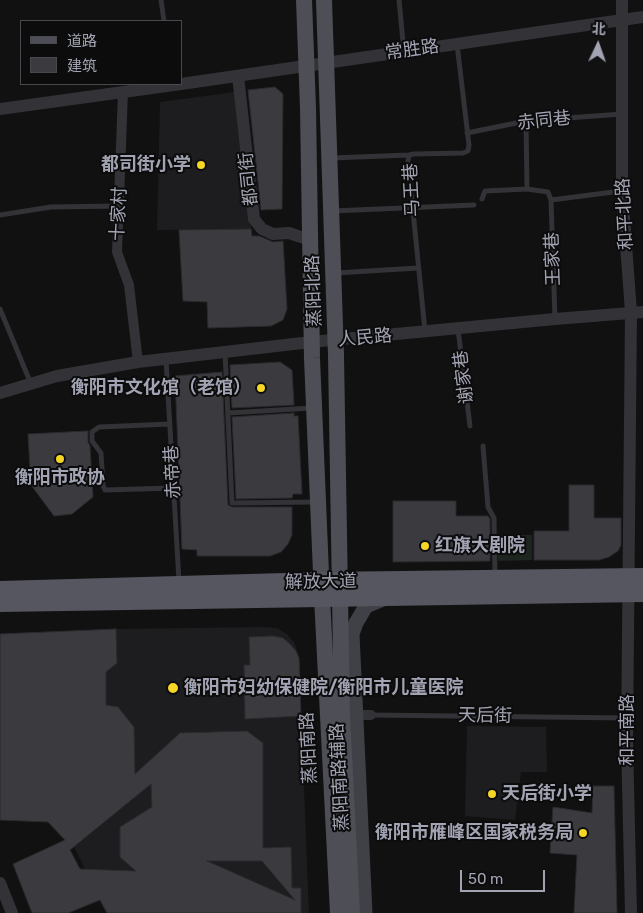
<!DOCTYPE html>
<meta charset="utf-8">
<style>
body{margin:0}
#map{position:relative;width:643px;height:913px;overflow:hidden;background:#111112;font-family:Rubik,"Noto Sans SC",sans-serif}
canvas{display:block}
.legend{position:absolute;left:20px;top:20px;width:162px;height:65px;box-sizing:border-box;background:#0c0c0d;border:1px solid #48494f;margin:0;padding:6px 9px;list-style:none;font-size:15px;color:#a2a4b3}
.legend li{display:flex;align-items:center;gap:10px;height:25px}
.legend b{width:25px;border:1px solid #48494f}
.north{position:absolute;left:573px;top:20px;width:50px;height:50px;-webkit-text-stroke:4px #0c0c0d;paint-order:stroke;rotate:3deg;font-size:14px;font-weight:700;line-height:20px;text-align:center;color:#a2a4b3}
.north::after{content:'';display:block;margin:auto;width:18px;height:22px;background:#a2a4b3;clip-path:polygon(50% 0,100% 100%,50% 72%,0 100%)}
.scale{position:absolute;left:460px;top:870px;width:85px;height:22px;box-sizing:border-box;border:2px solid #a2a4b3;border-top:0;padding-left:6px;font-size:15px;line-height:18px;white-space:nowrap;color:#a2a4b3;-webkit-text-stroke:4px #0c0c0d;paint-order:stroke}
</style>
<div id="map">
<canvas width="643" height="913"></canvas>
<ul class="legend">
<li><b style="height:6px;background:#4e4e56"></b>道路</li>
<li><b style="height:14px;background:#3b3b3f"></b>建筑</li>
</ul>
<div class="north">北</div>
<div class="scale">50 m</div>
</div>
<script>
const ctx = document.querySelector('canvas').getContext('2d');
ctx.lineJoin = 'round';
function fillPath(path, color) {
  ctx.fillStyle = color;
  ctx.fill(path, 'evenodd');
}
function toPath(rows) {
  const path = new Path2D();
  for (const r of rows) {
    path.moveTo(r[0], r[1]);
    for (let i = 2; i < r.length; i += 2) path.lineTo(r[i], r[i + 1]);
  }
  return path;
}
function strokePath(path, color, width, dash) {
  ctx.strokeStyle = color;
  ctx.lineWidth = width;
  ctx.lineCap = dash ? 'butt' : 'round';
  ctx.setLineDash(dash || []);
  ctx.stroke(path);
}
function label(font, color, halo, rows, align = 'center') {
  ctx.font = font + ' Rubik,"Noto Sans SC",sans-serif';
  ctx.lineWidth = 4;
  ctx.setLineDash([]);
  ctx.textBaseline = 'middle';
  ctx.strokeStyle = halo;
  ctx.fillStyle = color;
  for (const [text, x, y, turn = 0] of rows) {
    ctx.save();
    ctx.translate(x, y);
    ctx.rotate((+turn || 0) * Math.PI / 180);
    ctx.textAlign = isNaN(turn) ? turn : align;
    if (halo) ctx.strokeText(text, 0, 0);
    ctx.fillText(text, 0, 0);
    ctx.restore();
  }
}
fillPath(toPath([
 [235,92,251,229,157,230,160,102],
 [264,627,277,628,288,635,295,644,300,664,301,716,309,913,270,913,271,889,236,874,85,869,74,847,135,797,134,727,118,707,106,705,106,672,117,663,116,629],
 [467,726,546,727,547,772,521,772,515,820,465,816]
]), '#1d1d1f');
fillPath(toPath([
 [497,535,532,535,532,560,498,561]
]), '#1d251f');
const building = toPath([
 [275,87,283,94,282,209,261,210,248,90,275,87],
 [251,229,252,236,259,236,273,242,283,241,287,309,283,320,271,326,208,328,207,302,183,301,179,230,251,229],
 [280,362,292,370,294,405,232,408,230,365,280,362],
 [222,372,228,505,232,507,292,507,292,535,288,544,281,552,270,556,197,556,197,550,182,549,175,376,222,372],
 [294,413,294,416,298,416,302,494,293,494,292,498,236,499,232,417,294,413],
 [88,431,88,442,90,446,93,497,72,514,54,516,31,485,28,434,88,431],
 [569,485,594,485,594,518,621,518,621,545,618,551,609,557,599,560,534,560,534,531,569,531,569,485],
 [393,501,456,501,456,516,488,516,490,519,490,561,393,562,393,501],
 [116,629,117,663,106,672,106,705,118,707,134,727,135,774,180,733,247,731,263,743,263,848,291,847,292,888,301,888,301,913,107,913,100,900,68,913,32,913,13,864,65,840,48,822,0,820,0,634,116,629],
 [151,784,152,807,120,827,120,857,136,871,80,869,70,850,151,784],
 [207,861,262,861,295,900,207,861],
 [273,636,283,638,290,644,296,651,299,658,301,716,245,719,244,665,250,665,249,637,273,636],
 [593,786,614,786,617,913,574,913,577,855,550,853,553,807,592,813,593,786]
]);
fillPath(building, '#3b3b3f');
strokePath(building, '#2b2b2e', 1);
strokePath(toPath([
 [161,0,164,21],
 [399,0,404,52],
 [526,121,527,189],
 [467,133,526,121,622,114],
 [332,158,409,155],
 [482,199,485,191,527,189,548,192,551,200,621,191],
 [551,200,555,319],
 [332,211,474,205],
 [0,215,51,207,119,206],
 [336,273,418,268],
 [0,309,31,384],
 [458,329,470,426],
 [425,331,408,161,409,155,414,154,463,153,468,151,469,145,457,44],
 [225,353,232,503,316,502],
 [166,360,179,581],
 [228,413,312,408],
 [170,424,99,427,92,432,92,441,101,453,103,485,105,490,173,488],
 [483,446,488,507,494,518,495,576],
 [371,715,627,718]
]), '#323237', 5);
strokePath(toPath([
 [123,92,117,252,129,285,138,362],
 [350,715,371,715]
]), '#323237', 10);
strokePath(toPath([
 [622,0,622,191,631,312,627,741,631,913],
 [238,76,254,219,262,229,273,234,289,233,310,240],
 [181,84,643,17],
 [0,109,181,84],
 [0,393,57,376,138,362,311,342,555,319,643,312],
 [0,883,12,913]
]), '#323237', 12);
strokePath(toPath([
 [365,913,352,634,356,623,366,606,385,598]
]), '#404047', 15);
strokePath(toPath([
 [304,0,308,108,312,358,322,597,338,913],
 [324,0,336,355,342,715,352,913]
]), '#4e4e56', 16);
strokePath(toPath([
 [0,590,321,581,643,577],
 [0,603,643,593]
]), '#565660', 18);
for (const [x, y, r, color] of [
 [201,165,5,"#f5d626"],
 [261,388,5,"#f5d626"],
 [60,459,5,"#f5d626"],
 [425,546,5,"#f5d626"],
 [173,688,6,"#f5d626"],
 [492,794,5,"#f5d626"],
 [583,833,5,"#f5d626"]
]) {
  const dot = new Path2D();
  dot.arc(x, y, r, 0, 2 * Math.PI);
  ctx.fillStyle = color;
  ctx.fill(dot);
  strokePath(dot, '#0c0c0d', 2);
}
label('18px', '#a2a4b3', '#0c0c0d', [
 ["常胜路",412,50,-8],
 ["赤同巷",544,121,-6],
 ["都司街",249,179,-96],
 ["马王巷",412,190,-93],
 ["十家村",119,214,-87],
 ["和平北路",625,214,-93],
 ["王家巷",553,259,-92],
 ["蒸阳北路",314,291,-92],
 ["人民路",365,338,-5],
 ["谢家巷",464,377,-97],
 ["赤帝巷",173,472,-93],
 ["解放大道",321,582,-1],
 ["天后街",485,716,1],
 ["和平南路",628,730,-90],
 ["蒸阳南路",309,748,-93],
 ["蒸阳南路辅路",340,777,-93]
]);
label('bold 18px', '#a2a4b3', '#0c0c0d', [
 ["都司街小学",191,165],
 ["衡阳市文化馆（老馆）",251,388],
 ["衡阳市政协",60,478,"center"],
 ["红旗大剧院",435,546,"left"],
 ["衡阳市妇幼保健院/衡阳市儿童医院",184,688,"left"],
 ["天后街小学",502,794,"left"],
 ["衡阳市雁峰区国家税务局",573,833]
], 'right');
</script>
